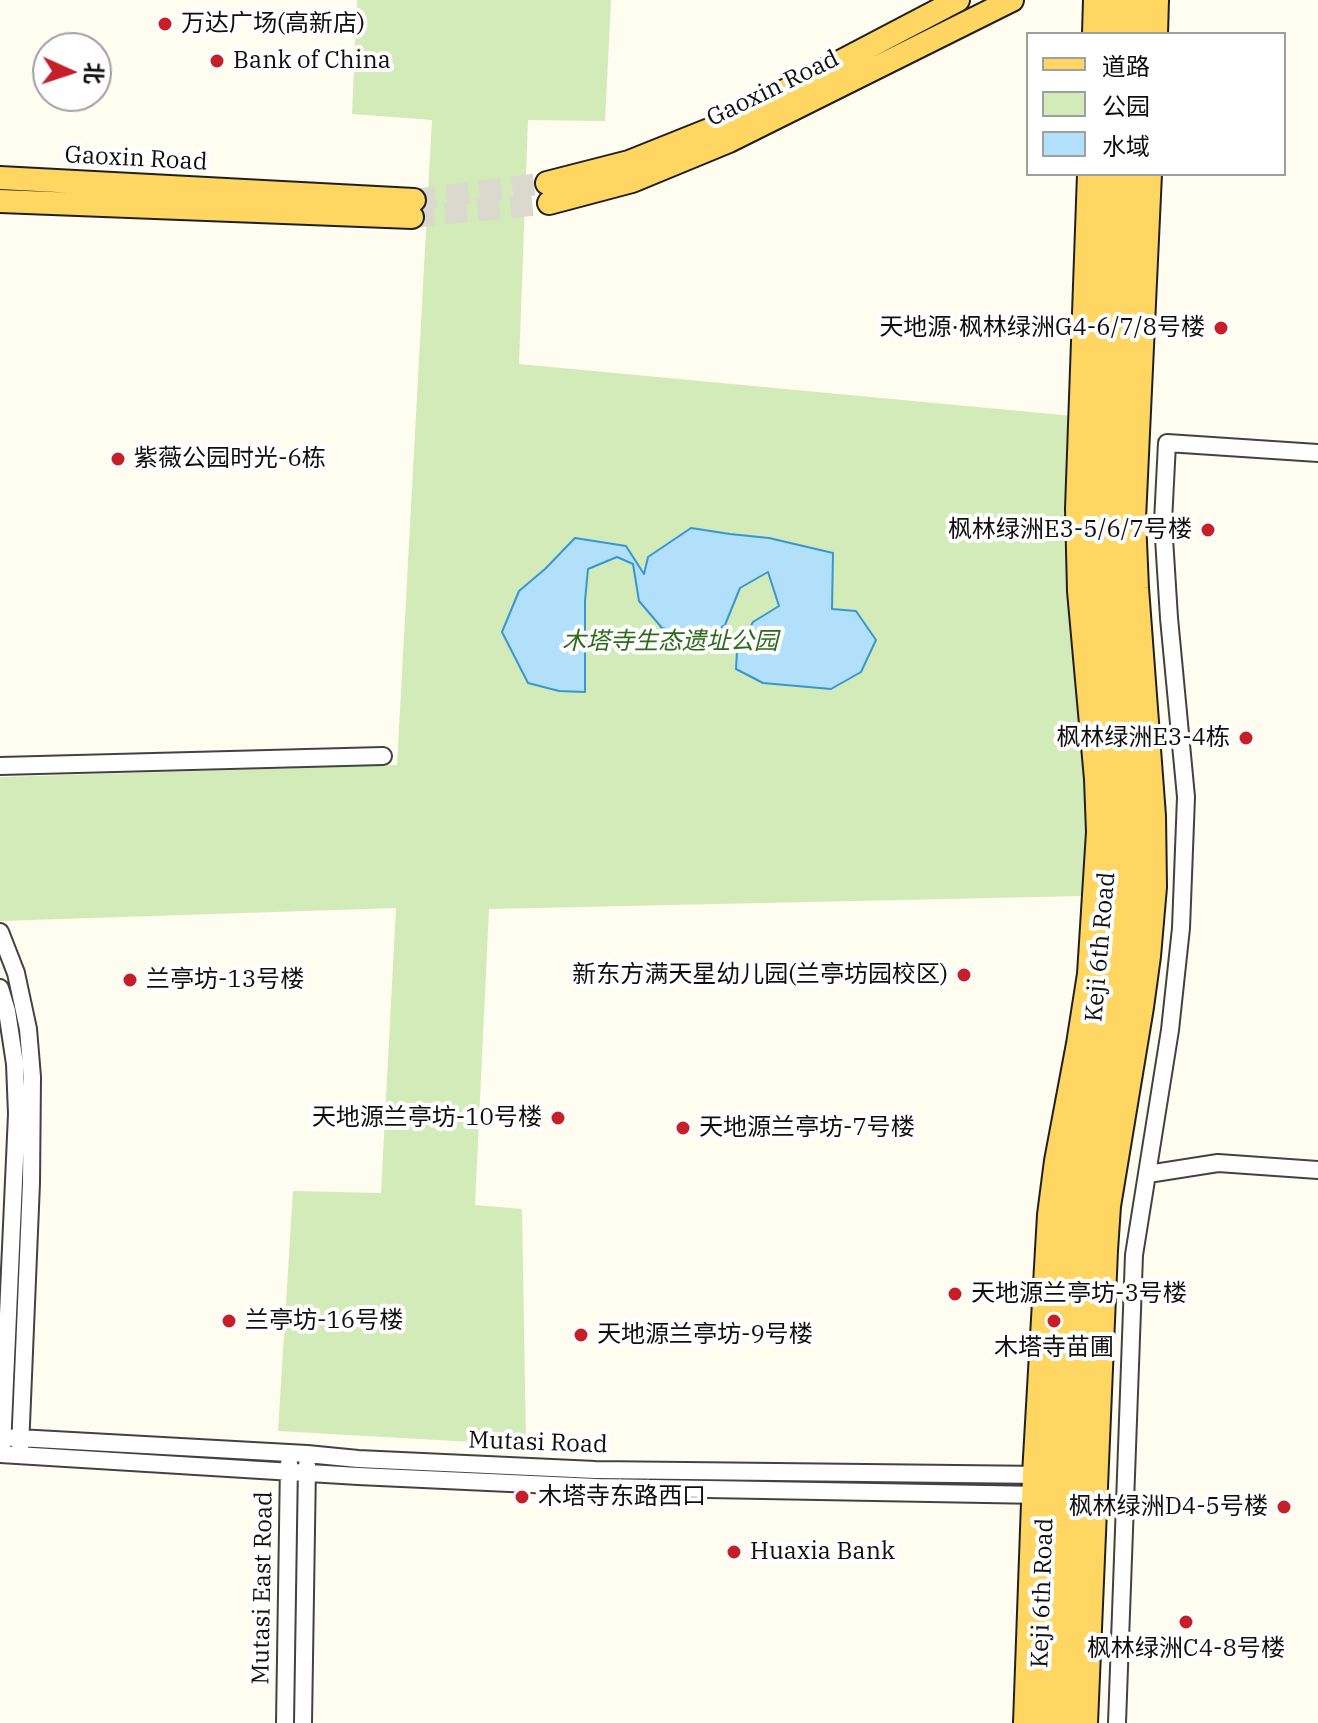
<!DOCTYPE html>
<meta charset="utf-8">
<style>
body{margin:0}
#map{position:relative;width:1318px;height:1723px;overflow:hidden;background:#fffcf0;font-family:"IBM Plex Serif","Noto Sans SC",serif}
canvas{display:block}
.legend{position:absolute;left:1026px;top:32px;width:260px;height:144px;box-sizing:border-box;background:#fff;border:2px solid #9f9f9f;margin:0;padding:10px 14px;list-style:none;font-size:24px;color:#0f0f0f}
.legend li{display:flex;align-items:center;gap:16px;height:40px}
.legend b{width:40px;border:2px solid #9f9f9f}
.north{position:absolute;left:32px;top:32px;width:80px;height:80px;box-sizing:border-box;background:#fff;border:2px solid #9f9f9f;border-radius:50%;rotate:93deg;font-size:22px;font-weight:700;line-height:32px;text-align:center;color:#0f0f0f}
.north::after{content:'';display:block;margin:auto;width:28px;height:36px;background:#c5202a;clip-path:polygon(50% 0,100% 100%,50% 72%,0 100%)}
</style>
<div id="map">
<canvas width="1318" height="1723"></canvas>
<ul class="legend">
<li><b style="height:10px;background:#fed661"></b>道路</li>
<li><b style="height:22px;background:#d3ebb8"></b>公园</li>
<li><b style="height:22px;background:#b2dff9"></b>水域</li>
</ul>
<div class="north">北</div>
</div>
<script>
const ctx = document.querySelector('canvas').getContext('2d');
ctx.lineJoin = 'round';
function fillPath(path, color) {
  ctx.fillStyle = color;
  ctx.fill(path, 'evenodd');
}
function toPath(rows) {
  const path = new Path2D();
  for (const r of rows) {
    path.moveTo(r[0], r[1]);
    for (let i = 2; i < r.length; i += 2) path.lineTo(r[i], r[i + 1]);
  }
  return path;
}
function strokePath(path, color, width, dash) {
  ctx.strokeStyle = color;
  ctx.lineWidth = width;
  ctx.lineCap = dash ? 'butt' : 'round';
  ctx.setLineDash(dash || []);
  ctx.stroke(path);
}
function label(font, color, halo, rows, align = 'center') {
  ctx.font = font + ' "IBM Plex Serif","Noto Sans SC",serif';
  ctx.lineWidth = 8;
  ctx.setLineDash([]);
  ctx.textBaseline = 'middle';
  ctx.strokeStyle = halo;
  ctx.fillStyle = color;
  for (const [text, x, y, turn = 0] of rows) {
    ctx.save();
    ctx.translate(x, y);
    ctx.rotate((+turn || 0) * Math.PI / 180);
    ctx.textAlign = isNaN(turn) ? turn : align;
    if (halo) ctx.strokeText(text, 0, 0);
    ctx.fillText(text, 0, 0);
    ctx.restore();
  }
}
fillPath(toPath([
 [357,0,611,0,605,121,528,120,519,364,1073,416,1089,808,1083,896,489,909,475,1205,522,1209,526,1445,278,1431,293,1191,381,1193,396,908,0,921,0,777,397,765,432,120,352,114]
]), '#d3ebb8');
const water = toPath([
 [691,528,730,534,769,538,833,553,832,609,856,611,876,640,861,672,831,689,763,683,736,669,737,651,753,622,779,606,768,572,740,588,725,625,703,639,662,628,639,601,633,564,617,557,588,569,585,601,585,692,559,691,528,683,502,632,519,591,545,569,575,538,626,546,644,574,648,557,691,528]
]);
fillPath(water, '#b2dff9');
strokePath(water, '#3697d3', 2);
strokePath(toPath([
 [414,200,547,183],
 [412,217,549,203]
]), '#dbd8ce', 22, [22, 11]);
const minor = toPath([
 [0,766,383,756],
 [0,932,16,973,28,1029,32,1077,31,1183,20,1448],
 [0,988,7,1011,15,1064,17,1114,2,1448],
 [1148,1174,1218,1163,1318,1170],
 [0,1437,307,1454,358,1459,595,1470,1045,1475],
 [0,1454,358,1476,596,1487,1041,1495],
 [285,1723,289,1463],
 [303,1723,307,1465],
 [1117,1723,1134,1255,1170,1030,1181,928,1186,797,1169,618,1163,522,1167,443,1318,453]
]);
const major = toPath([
 [1094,34,1095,0],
 [1116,34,1117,0],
 [1134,34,1135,0],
 [1156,34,1157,0],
 [0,178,414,200],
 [547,183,629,162,714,128,958,0],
 [0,201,412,217],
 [549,203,632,181,729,141,1012,0],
 [1025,1723,1034,1475,1049,1215,1056,1161,1078,1044,1089,974,1098,832,1096,779,1079,591,1077,509,1089,174],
 [1045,1723,1063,1321,1070,1226,1076,1171,1100,1038,1112,934,1117,814,1097,575,1096,461,1109,174],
 [1064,1723,1085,1252,1093,1174,1121,1028,1132,933,1135,821,1115,557,1117,415,1128,174],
 [1086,1723,1106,1250,1109,1206,1142,1007,1149,956,1155,887,1154,816,1137,588,1134,519,1150,174]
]);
strokePath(minor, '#424242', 20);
strokePath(major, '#202020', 26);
strokePath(minor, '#fff', 16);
strokePath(major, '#fed661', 22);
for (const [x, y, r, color] of [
 [165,24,8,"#c5202a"],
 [217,61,8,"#c5202a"],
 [1221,328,8,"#c5202a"],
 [118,459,8,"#c5202a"],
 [1208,530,8,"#c5202a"],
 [1246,738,8,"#c5202a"],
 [964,975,8,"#c5202a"],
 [130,980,8,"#c5202a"],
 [558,1118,8,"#c5202a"],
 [683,1128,8,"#c5202a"],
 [955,1294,8,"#c5202a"],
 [229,1321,8,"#c5202a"],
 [1054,1321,8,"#c5202a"],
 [581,1335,8,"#c5202a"],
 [522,1497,8,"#c5202a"],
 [1284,1507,8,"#c5202a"],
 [734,1552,8,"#c5202a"],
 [1186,1622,8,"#c5202a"]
]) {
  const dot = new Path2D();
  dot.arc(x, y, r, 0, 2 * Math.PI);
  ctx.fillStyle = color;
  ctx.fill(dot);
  strokePath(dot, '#fff', 3);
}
label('24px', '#0f0f0f', '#fff', [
 ["万达广场(高新店)",181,24],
 ["Bank of China",233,61],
 ["天地源·枫林绿洲G4-6/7/8号楼",1205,328,"right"],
 ["紫薇公园时光-6栋",134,459],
 ["枫林绿洲E3-5/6/7号楼",1192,530,"right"],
 ["枫林绿洲E3-4栋",1230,738,"right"],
 ["新东方满天星幼儿园(兰亭坊园校区)",948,975,"right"],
 ["兰亭坊-13号楼",146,980],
 ["天地源兰亭坊-10号楼",542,1118,"right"],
 ["天地源兰亭坊-7号楼",699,1128],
 ["天地源兰亭坊-3号楼",971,1294],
 ["兰亭坊-16号楼",245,1321],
 ["天地源兰亭坊-9号楼",597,1335],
 ["木塔寺苗圃",1054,1348,"center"],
 ["木塔寺东路西口",538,1497],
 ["枫林绿洲D4-5号楼",1268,1507,"right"],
 ["Huaxia Bank",750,1552],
 ["枫林绿洲C4-8号楼",1186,1649,"center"]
], 'left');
label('24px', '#0f0f0f', '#fff', [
 ["Gaoxin Road",773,89,-26],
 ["Gaoxin Road",136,159,3],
 ["Keji 6th Road",1101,947,-85],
 ["Mutasi Road",538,1443,2],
 ["Mutasi East Road",263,1588,-89],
 ["Keji 6th Road",1043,1593,-88]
]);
label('italic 24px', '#2d6a1b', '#fff', [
 ["木塔寺生态遗址公园",670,642]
]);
</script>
